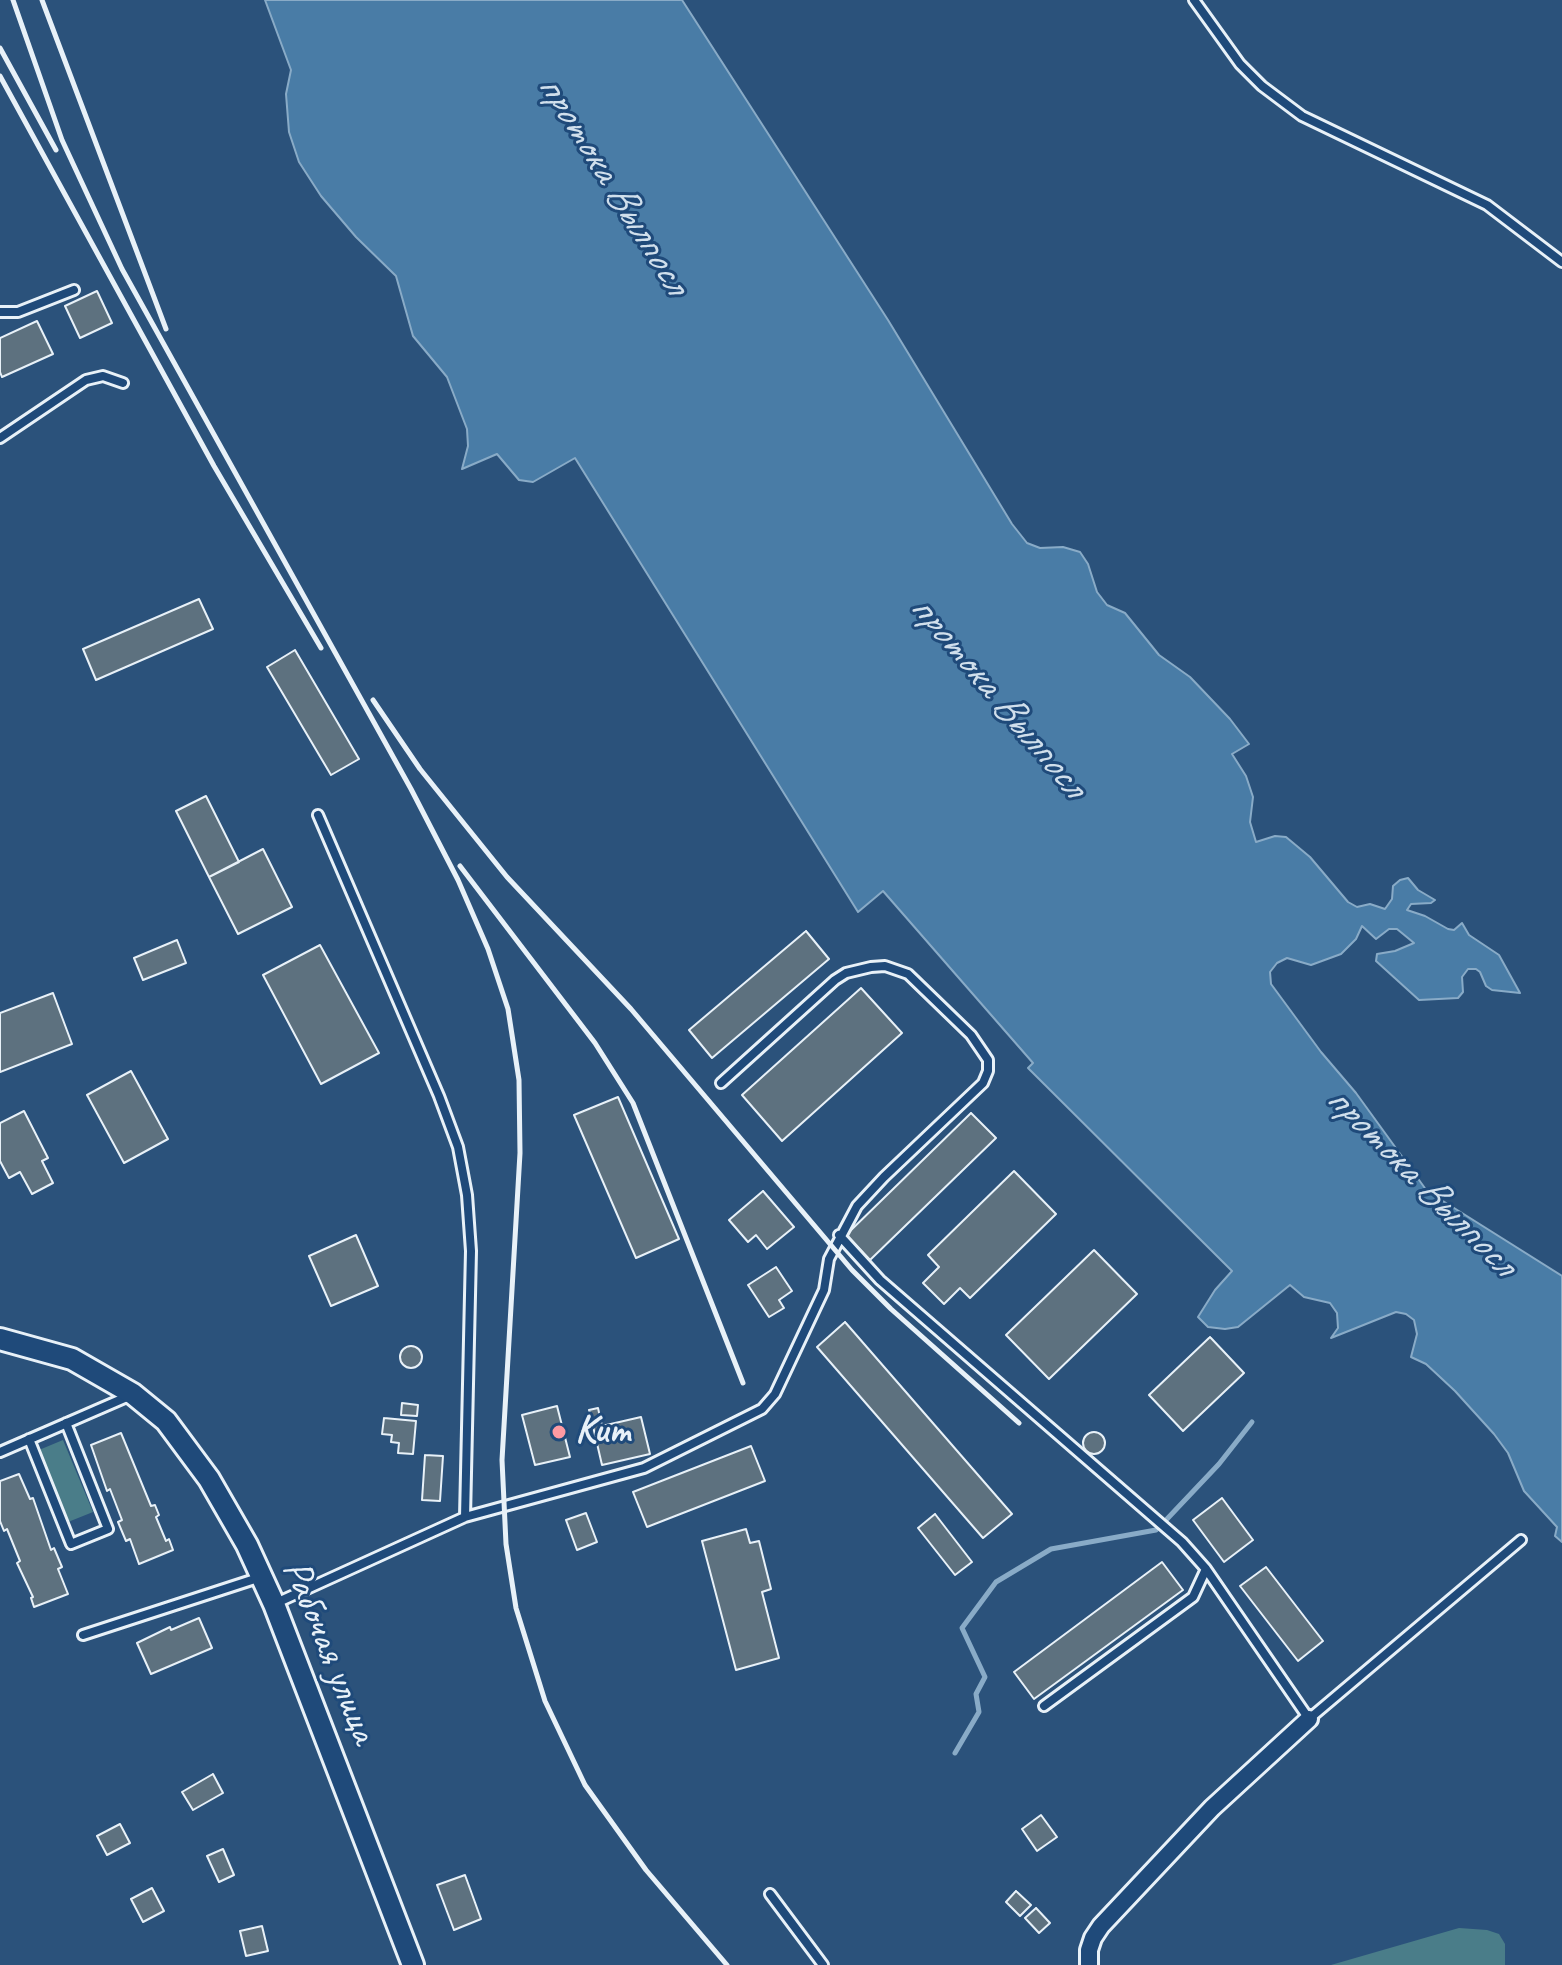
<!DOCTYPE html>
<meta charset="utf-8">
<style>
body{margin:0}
canvas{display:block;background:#2b527b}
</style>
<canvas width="1562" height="1965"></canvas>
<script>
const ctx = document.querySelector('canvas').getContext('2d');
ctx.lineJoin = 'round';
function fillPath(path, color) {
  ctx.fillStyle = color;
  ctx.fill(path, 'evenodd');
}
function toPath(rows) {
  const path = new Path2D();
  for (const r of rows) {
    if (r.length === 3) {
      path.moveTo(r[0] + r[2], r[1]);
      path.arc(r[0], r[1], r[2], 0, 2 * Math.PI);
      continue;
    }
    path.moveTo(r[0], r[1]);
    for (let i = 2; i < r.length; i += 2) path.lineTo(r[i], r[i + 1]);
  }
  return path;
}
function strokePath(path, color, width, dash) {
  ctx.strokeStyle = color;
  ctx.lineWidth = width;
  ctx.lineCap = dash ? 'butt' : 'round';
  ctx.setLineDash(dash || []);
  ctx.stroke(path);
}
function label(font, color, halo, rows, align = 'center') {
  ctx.font = font + ' Caveat,sans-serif';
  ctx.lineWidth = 6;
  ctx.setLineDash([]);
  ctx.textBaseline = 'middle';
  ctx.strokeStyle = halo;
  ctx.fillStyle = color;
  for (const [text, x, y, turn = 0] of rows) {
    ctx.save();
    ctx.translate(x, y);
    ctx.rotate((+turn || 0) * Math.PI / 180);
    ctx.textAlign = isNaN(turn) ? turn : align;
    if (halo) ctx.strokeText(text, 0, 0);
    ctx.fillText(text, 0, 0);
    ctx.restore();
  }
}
fillPath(toPath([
 [63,1440,93,1512,68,1522,39,1450],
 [1459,1928,1487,1930,1499,1934,1505,1944,1505,1965,1331,1965]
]), '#4a7d89');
const water = toPath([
 [265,0,682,0,888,320,1012,524,1027,543,1040,548,1063,547,1080,552,1088,564,1097,592,1107,605,1125,613,1159,655,1190,677,1230,719,1249,744,1232,754,1246,776,1253,797,1250,822,1256,842,1275,836,1286,837,1310,857,1348,902,1357,907,1370,904,1385,909,1392,899,1393,886,1400,880,1408,878,1418,890,1435,900,1431,903,1411,904,1407,910,1425,916,1448,929,1454,930,1462,923,1469,935,1499,955,1520,993,1492,990,1486,986,1480,972,1476,969,1468,969,1462,977,1463,992,1458,998,1419,1000,1376,961,1377,954,1395,951,1414,943,1397,929,1389,929,1376,939,1362,926,1356,939,1341,954,1311,965,1287,958,1277,963,1270,972,1271,984,1321,1052,1356,1093,1427,1191,1562,1276,1562,1542,1555,1536,1557,1527,1524,1491,1508,1453,1494,1434,1455,1391,1426,1364,1411,1357,1417,1334,1414,1320,1406,1314,1396,1312,1331,1338,1338,1328,1337,1313,1330,1303,1304,1297,1290,1285,1238,1327,1225,1329,1208,1327,1198,1317,1215,1290,1232,1271,1028,1068,1033,1063,883,891,858,912,575,458,533,482,519,480,497,454,462,469,468,446,467,429,447,377,413,336,396,276,356,237,321,196,299,162,289,132,286,94,291,70,265,0]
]);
fillPath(water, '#497ca6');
strokePath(water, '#89abc7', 2);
strokePath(toPath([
 [1167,1519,1219,1464,1252,1422],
 [955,1753,979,1712,976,1694,985,1677,962,1628,996,1582,1051,1549,1156,1530]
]), '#89abc7', 5);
const building = toPath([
 [97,291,112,323,80,338,65,306,97,291],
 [37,321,53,354,2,377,0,372,0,338,37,321],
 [199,599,213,629,96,680,83,649,199,599],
 [295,650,359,759,331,775,267,667,295,650],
 [206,796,239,862,209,877,176,811,206,796],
 [263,849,292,907,238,934,209,877,263,849],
 [806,931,829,959,712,1058,689,1030,806,931],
 [177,940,186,963,143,980,134,958,177,940],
 [320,945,379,1053,321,1084,263,975,320,945],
 [861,988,902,1033,782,1141,742,1095,861,988],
 [53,993,72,1044,0,1072,0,1013,53,993],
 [131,1071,168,1139,124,1163,87,1095,131,1071],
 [618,1097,679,1239,636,1258,574,1115,618,1097],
 [24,1111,48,1158,42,1161,53,1183,32,1194,20,1172,9,1178,0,1161,0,1123,24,1111],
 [971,1113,996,1138,870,1260,846,1235,971,1113],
 [1014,1171,1056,1214,970,1298,960,1288,944,1304,923,1283,939,1267,928,1255,1014,1171],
 [763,1191,794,1227,767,1249,756,1235,748,1242,729,1220,763,1191],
 [356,1235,378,1286,331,1306,309,1256,356,1235],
 [1094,1250,1137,1294,1049,1379,1006,1335,1094,1250],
 [776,1267,792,1291,779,1300,784,1308,769,1317,748,1285,776,1267],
 [845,1322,1012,1514,983,1538,817,1347,845,1322],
 [1210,1337,1244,1373,1183,1431,1149,1395,1210,1337],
 [411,1357,11],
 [402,1403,418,1405,417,1416,401,1415,402,1403],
 [557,1406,570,1457,535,1465,522,1415,557,1406],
 [598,1408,602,1426,641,1417,650,1454,602,1465,592,1422,588,1423,587,1417,591,1416,589,1410,598,1408],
 [384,1418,416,1421,413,1454,398,1453,399,1443,391,1442,392,1435,382,1434,384,1418],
 [1094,1443,11],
 [121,1433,151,1506,155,1505,159,1515,156,1517,166,1541,169,1539,173,1550,139,1564,130,1539,126,1541,118,1522,122,1520,110,1489,107,1491,91,1445,121,1433],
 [751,1446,765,1481,647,1527,633,1492,751,1446],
 [425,1455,443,1456,440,1501,422,1500,425,1455],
 [19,1474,30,1499,33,1498,51,1550,54,1548,62,1567,58,1569,68,1594,34,1607,31,1598,33,1597,17,1563,20,1561,7,1529,4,1531,0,1521,0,1481,19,1474],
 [1222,1498,1253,1540,1224,1562,1193,1520,1222,1498],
 [586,1513,597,1542,577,1550,566,1520,586,1513],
 [935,1514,972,1562,955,1575,918,1528,935,1514],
 [746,1529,750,1543,759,1541,771,1589,762,1592,779,1658,736,1670,702,1541,746,1529],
 [1162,1562,1183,1590,1034,1699,1014,1672,1162,1562],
 [1266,1567,1323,1641,1298,1661,1240,1586,1266,1567],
 [199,1618,212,1648,151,1674,137,1643,170,1627,171,1630,199,1618],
 [213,1774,223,1793,193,1810,182,1792,213,1774],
 [1041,1815,1057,1837,1037,1851,1022,1829,1041,1815],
 [120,1824,130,1843,107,1855,97,1836,120,1824],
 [223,1849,234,1875,219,1882,207,1856,223,1849],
 [465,1875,481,1919,454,1930,437,1885,465,1875],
 [152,1888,164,1911,143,1922,131,1899,152,1888],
 [1016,1891,1031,1905,1020,1916,1006,1902,1016,1891],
 [1036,1908,1050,1923,1039,1933,1025,1918,1036,1908],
 [262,1926,268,1951,246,1956,240,1931,262,1926]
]);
fillPath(building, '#5d717f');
strokePath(building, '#e8f1f8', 2);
const service = toPath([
 [1194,0,1240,64,1262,86,1302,116,1487,205,1562,262],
 [0,312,18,312,74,290],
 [0,438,86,380,103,376,123,383],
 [839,1235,880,1280,1182,1542,1206,1569,1193,1597,1044,1706],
 [29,1439,71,1544,108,1529,66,1423],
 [0,1452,129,1396],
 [465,1517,644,1468,762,1409,775,1394,824,1290,829,1259,857,1206,884,1177,983,1083,988,1071,988,1060,971,1035,908,974,885,966,871,967,846,973,835,980,721,1083],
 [1206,1569,1309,1719,1521,1540],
 [274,1604,465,1517,471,1251,467,1195,458,1147,439,1096,318,815],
 [83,1635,261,1577],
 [770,1894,823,1965]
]);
const minor = toPath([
 [1089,1965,1089,1950,1093,1938,1101,1926,1212,1808,1309,1719]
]);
const tertiary = toPath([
 [0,1339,72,1359,133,1394,166,1421,209,1479,247,1545,274,1604,413,1965]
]);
strokePath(service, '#e8f1f8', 14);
strokePath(minor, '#e8f1f8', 22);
strokePath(tertiary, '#e8f1f8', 26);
strokePath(service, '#1f4a7a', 8);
strokePath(minor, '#1f4a7a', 16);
strokePath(tertiary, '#1f4a7a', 20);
strokePath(toPath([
 [13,0,62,140,122,269,411,789,458,880,488,949,508,1009,519,1080,520,1153,502,1460,506,1544,516,1608,545,1701,585,1785,646,1870,727,1965],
 [42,0,166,329],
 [0,48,56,150],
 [0,76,214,466,321,648],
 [373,700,420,769,507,877,631,1009,852,1270,891,1309,1019,1423],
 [460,866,595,1043,633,1103,743,1383]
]), '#e8f1f8', 5);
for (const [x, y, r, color] of [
 [559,1432,8,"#ff9aa2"]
]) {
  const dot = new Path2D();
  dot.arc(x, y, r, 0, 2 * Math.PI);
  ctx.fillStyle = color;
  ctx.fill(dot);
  strokePath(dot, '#1f4a7a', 3);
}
label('bold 40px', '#e8f1f8', '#1f4a7a', [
 ["Кит",575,1432]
], 'left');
label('40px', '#e8f1f8', '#1f4a7a', [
 ["Рабочая улица",329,1652,68]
]);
label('italic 42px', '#d0dfec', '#1f4a7a', [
 ["протока Вылпосл",612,184,58],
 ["протока Вылпосл",997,696,50],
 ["протока Вылпосл",1420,1181,45]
]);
</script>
